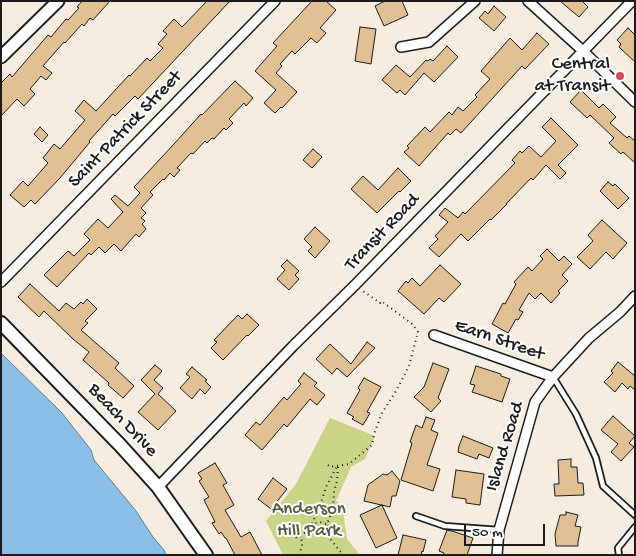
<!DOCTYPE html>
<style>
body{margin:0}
#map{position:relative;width:636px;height:556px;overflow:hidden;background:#f6ecdf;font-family:"Gochi Hand",sans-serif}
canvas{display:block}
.frame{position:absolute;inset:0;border:2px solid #1c1c1c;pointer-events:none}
.scale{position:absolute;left:464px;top:524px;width:81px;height:22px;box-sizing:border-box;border:2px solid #1c1c1c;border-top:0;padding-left:6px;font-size:15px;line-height:18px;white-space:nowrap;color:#1c1c1c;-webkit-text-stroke:4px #fff;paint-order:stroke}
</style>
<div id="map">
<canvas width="636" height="556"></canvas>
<div class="frame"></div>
<div class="scale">50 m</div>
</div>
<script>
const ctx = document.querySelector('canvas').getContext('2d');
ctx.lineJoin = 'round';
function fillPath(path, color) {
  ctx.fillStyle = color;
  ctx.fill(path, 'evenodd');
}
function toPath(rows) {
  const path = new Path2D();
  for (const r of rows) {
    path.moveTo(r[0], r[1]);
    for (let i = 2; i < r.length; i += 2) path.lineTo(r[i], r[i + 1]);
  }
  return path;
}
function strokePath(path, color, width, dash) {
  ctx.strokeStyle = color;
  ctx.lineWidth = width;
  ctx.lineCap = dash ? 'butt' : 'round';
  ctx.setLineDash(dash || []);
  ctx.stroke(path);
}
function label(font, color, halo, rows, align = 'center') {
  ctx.font = font + ' "Gochi Hand",sans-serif';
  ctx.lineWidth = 4;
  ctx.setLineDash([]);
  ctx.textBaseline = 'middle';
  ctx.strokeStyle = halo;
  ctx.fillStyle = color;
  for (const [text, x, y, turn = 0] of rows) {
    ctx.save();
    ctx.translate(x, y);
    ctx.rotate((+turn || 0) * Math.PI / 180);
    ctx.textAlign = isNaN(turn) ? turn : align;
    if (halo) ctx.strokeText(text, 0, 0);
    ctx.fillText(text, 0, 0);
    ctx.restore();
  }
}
fillPath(toPath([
 [330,418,375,436,365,459,351,467,336,501,345,505,343,511,347,539,360,555,283,555,266,521,296,484]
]), '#c9d487');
const water = toPath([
 [1,353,62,413,91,450,94,460,136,511,153,537,164,550,166,555,1,555,1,353]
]);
fillPath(water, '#8cbfe8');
strokePath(water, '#5f7e96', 1);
const building = toPath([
 [82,1,110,1,93,20,90,18,84,26,82,24,65,43,64,42,43,66,52,73,46,80,41,76,30,89,35,94,24,106,17,99,1,116,1,83,10,74,12,77,48,35,51,37,66,19,68,20,79,8,77,7,82,1],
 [207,1,230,1,138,99,135,96,115,116,113,114,89,141,90,142,60,178,35,204,31,200,24,207,10,195,23,181,28,186,48,163,43,158,54,144,60,149,85,120,75,111,84,100,96,111,129,75,130,76,147,58,150,61,163,48,158,44,167,34,163,31,174,19,182,27,207,1],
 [312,1,326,1,336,10,320,28,326,33,317,43,311,38,295,54,292,51,280,64,282,66,276,73,297,92,282,108,281,107,275,113,264,103,276,90,255,71,277,46,273,43,312,1],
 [385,1,402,1,408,15,384,26,375,6,385,1],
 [560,1,582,1,588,7,579,17,560,1],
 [494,6,506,17,494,31,479,18,485,11,488,14,494,6],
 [360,27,376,29,371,64,355,61,360,27],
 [628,28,635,35,635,62,619,47,621,44,617,40,628,28],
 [537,33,549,44,525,69,522,66,461,133,456,129,450,135,448,133,419,166,404,152,409,148,407,146,425,127,430,132,449,112,452,115,458,107,463,111,477,97,475,95,490,79,481,71,510,38,522,50,537,33],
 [447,46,458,57,434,82,424,73,405,95,400,90,397,93,382,80,396,65,410,77,426,60,428,61,430,59,433,61,447,46],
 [235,81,253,98,246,106,244,103,229,119,233,123,226,130,224,128,214,139,212,138,207,143,205,141,193,154,191,153,177,168,180,170,174,177,170,173,164,180,163,179,150,192,153,195,141,208,146,213,141,218,145,221,142,224,146,229,139,237,136,234,121,251,114,244,105,253,99,247,91,255,89,253,57,287,44,275,68,251,74,256,90,240,84,234,98,219,108,228,123,212,111,199,115,195,128,206,140,193,134,187,174,144,201,114,202,115,235,81],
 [581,90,599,108,603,104,616,117,610,123,627,138,629,136,635,141,635,163,623,152,621,154,609,143,614,138,590,115,587,118,570,102,581,90],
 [551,118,578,145,558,165,566,173,560,179,546,165,533,180,531,178,506,204,507,204,491,220,490,219,468,241,461,234,439,257,429,248,438,239,435,236,448,222,439,215,445,208,458,218,463,212,465,214,515,163,512,160,520,151,522,153,529,146,541,157,556,141,542,127,551,118],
 [40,127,48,135,42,142,34,134,40,127],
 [313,149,322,157,312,168,303,160,313,149],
 [398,168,411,181,400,192,399,191,377,213,351,189,363,176,378,190,398,168],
 [608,182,613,186,615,184,629,198,618,209,600,191,608,182],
 [602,220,627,243,613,259,606,252,590,269,577,257,593,241,588,235,602,220],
 [315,227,330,241,315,258,308,251,312,247,304,239,315,227],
 [547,249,559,261,564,256,572,264,562,275,568,281,558,291,560,293,551,303,541,293,535,299,529,293,519,310,523,312,518,320,516,319,508,333,492,324,503,303,505,304,516,284,514,282,528,267,532,271,543,259,540,256,547,249],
 [287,260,299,271,295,275,299,279,289,290,277,279,285,270,281,266,287,260],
 [440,265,461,284,444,302,439,298,424,314,398,291,406,281,408,283,412,278,420,286,440,265],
 [30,284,59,311,66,303,74,309,81,302,83,304,87,299,97,309,85,321,88,323,81,330,119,363,115,368,134,386,123,398,108,385,109,383,83,360,89,352,73,339,44,311,39,317,18,297,30,284],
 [247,314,259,325,248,336,247,335,223,360,211,348,217,342,214,340,238,315,242,319,247,314],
 [367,342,375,348,347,377,337,368,332,374,316,359,330,344,351,364,367,342],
 [618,362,635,376,635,390,630,386,628,389,622,383,615,392,604,382,613,373,611,371,618,362],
 [433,363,449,369,438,398,441,401,431,412,414,397,424,387,433,363],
 [155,365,162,371,154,380,163,388,158,394,176,411,158,430,138,412,155,394,141,380,155,365],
 [476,366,501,374,501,376,510,379,502,402,472,392,475,385,470,384,476,366],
 [192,367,207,380,205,381,211,387,205,394,200,389,192,399,180,388,190,377,186,374,192,367],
 [304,373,317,383,314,386,325,395,317,405,310,399,287,427,284,424,262,450,245,435,256,422,260,425,284,397,287,400,301,384,298,381,304,373],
 [364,378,381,387,367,412,370,413,363,425,352,419,354,417,347,413,360,390,358,388,364,378],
 [613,416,635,436,629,443,634,447,621,461,611,452,618,444,601,430,613,416],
 [426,417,435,420,431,430,438,433,427,465,440,469,433,491,401,480,412,443,410,442,416,425,422,428,426,417],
 [463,436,493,448,489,458,479,454,477,459,458,452,459,446,463,436],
 [571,459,571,467,577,467,578,483,583,483,584,495,555,496,554,484,559,484,558,460,571,459],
 [215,463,227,483,223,485,234,505,225,510,241,537,250,532,262,555,235,555,226,538,225,538,221,532,219,534,212,523,215,522,204,500,209,497,199,481,202,479,198,473,215,463],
 [456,470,484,474,480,505,466,503,466,499,452,497,456,470],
 [392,471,400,481,396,496,392,496,390,507,364,501,368,485,383,474,387,475,392,471],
 [273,478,287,489,271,509,258,499,273,478],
 [382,505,397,538,376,548,360,515,382,505],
 [566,512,578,515,575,526,581,527,578,542,578,546,556,546,555,534,560,515,566,515,566,512],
 [447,530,452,531,473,538,467,555,443,555,444,553,439,551,447,530],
 [403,535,426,540,423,552,422,551,421,555,398,555,403,535]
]);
fillPath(building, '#e1c094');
strokePath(building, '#1c1c1c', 1);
const service = toPath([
 [553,377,576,414,596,458,603,486,635,515],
 [416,516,445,526,499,530],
 [619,555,618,548,635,527]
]);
const minor = toPath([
 [528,1,583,51,635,102],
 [401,47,429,42,475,1],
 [1,282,275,1],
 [434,335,553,377],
 [158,487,293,346,355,285,632,1],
 [497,555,499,530,535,402,553,377,589,338,620,312,635,296]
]);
const tertiary = toPath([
 [1,57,58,1]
]);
const secondary = toPath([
 [1,323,120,445,158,487,206,555]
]);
strokePath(service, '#1c1c1c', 8);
strokePath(minor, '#1c1c1c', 12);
strokePath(tertiary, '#1c1c1c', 15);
strokePath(secondary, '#1c1c1c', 16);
strokePath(toPath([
 [328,465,330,467,334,466,337,466,349,464,372,445,374,434,382,413,396,391,409,366,418,332,412,324,384,303,381,301,380,303,363,291],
 [338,467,337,481,334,492,333,509,327,524,328,536,343,555],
 [326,524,320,522,312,524,320,506,326,487,337,466],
 [296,537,297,538,306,532,312,524],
 [299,555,302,546,302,541,300,536]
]), '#1c1c1c', 2, [1, 4]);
strokePath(service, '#fff', 4.5);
strokePath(minor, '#fff', 9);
strokePath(tertiary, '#fff', 11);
strokePath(secondary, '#fff', 12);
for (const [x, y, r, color] of [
 [620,76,5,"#d1495b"]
]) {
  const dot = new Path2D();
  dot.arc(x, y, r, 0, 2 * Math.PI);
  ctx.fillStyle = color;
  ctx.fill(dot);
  strokePath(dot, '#fff', 2);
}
label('19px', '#1c1c1c', '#fff', [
 ["Central",610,65],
 ["at Transit",610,87]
], 'right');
label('19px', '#1c1c1c', '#fff', [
 ["Saint Patrick Street",126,130,-46],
 ["Transit Road",383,233,-46],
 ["Earn Street",499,341,19],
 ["Beach Drive",122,421,47],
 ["Island Road",506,447,-73]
]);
label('19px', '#595c41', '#fff', [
 ["Anderson",309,510],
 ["Hill Park",309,532]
]);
</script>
